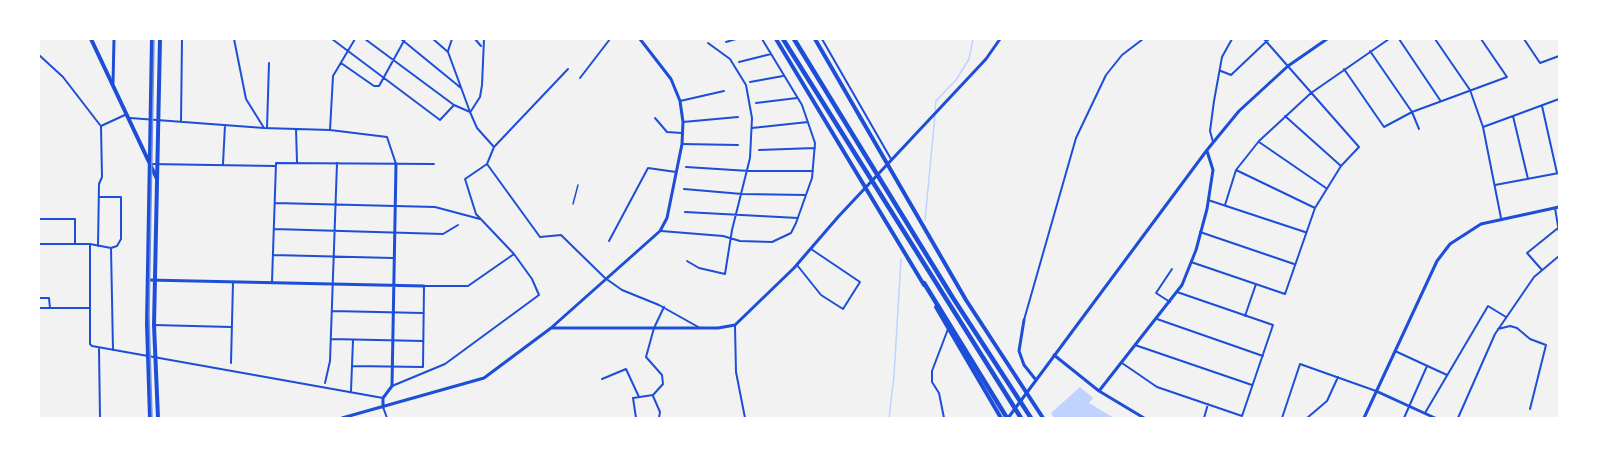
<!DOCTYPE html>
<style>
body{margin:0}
#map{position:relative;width:1598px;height:457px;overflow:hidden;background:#f2f2f2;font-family:Cabin,sans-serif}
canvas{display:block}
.frame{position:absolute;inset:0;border:40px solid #fff;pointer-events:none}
</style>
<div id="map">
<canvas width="1598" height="457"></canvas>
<div class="frame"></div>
</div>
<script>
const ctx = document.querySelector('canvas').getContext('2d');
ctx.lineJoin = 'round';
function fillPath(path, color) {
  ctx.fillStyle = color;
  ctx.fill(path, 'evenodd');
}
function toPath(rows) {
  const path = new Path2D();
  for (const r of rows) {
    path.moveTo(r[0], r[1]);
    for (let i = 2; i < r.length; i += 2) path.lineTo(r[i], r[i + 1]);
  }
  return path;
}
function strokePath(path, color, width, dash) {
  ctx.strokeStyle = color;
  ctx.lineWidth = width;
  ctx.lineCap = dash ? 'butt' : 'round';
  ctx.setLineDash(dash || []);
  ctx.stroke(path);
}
fillPath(toPath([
 [1080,387,1093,398,1089,403,1114,418,1054,418,1051,413]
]), '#bfd3fe');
strokePath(toPath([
 [935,110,936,101,956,80,969,59,973,39],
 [925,220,935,115],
 [889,418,894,376,901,259]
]), '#bfd3fe', 1.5);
strokePath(toPath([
 [573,204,578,185]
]), '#1d4ed8', 1.5);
strokePath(toPath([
 [234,39,246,99,264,128],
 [332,39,440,120,454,105],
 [365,39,454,105,470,112,477,128,494,147],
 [401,39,461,88],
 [433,39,448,52,470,112],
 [475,39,481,46],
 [822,39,891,159],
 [1399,39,1440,100],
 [1435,39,1470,90,1483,127,1501,218],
 [1524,39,1540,63,1559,56],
 [726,42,736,39],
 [448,51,452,39],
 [1370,51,1412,112,1419,129],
 [39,55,63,77,100,125],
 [739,62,771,54],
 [341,63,374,86,379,86,405,39],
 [1344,69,1384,127,1412,112,1507,77,1481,39],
 [1221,71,1231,75,1269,39],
 [580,78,610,39],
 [750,82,783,76],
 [680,101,724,91],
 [756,103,797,98],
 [1542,106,1557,173],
 [471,111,480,97,482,85,484,39],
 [1285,116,1341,166],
 [130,118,264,128,330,130,387,137,396,164],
 [655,118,667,132,682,133],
 [181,122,182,39],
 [683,122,738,117],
 [1483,127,1513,116],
 [267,128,269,63],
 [752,128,808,122],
 [296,129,297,162],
 [330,130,333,76,355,39],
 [1213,142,1210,131,1214,101,1222,57,1232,39],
 [1259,142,1326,188],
 [682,144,738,145],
 [759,150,815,148],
 [150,164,275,166],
 [223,164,225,125],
 [487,164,540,237,561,235,605,278,622,290,659,305,700,328],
 [686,167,749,171,813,171],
 [1236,170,1315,208],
 [1528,179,1513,116,1559,99],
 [1495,185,1559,173],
 [684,189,742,194,806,195],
 [1208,200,1305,232],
 [275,203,435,207,480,219],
 [1225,205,1236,170,1259,141,1311,93,1389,39],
 [1555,208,1559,232],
 [685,212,798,218],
 [39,219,75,219,75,243],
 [274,229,443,234,458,225],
 [661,231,723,236,740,241,772,242,791,233,796,223,812,178,815,143,802,105,762,39],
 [1200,232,1294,264],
 [609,241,648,168,676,172],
 [39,244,90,244,111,248,117,246,121,239,121,197,99,197],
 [90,244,90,344,92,346,383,398],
 [98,246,99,184,102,177,101,126,127,114],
 [111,248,113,350],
 [273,255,393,258],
 [687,261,699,268,725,274,732,230,750,158,752,118,746,85,730,59,708,43],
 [1191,262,1285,294,1315,208,1341,166,1359,147,1264,39],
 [797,265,821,295,843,309,860,282,811,249],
 [1542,270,1527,253,1558,228],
 [272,282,276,163,434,164],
 [39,298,49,298,50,308],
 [1170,302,1156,293,1172,269],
 [39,308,89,308],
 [332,311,422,313],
 [1245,316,1256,284],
 [1157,319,1263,356],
 [1024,320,1076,138,1106,75,1122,55,1143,39],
 [154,325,231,327],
 [735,326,736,372,745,418],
 [1498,329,1510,326,1517,328,1530,339,1546,345,1530,409],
 [331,339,423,341],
 [1135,345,1252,385],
 [99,349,100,418],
 [1395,351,1447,375],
 [231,363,233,282],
 [1122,363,1157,387,1242,416,1273,325,1177,292],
 [352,366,423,367,424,286,468,286,514,254,476,214,465,179,487,164,494,147,568,69],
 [602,379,626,369,639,397],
 [325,383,330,361,337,163],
 [392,386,445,364,539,295,532,279,514,254],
 [351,391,353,340],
 [653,396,660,412,659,418],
 [383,407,387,418],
 [1425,413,1488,306,1506,317],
 [636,418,633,398,653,395,663,384,662,375,646,357,654,328,664,307],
 [944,418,939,393,932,382,932,371,948,329],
 [1204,418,1208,404],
 [1282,418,1300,364,1376,391],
 [1307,418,1327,401,1338,377],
 [1404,418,1427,366],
 [1458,418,1495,334,1534,277,1559,256]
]), '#1d4ed8', 2);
strokePath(toPath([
 [113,83,114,39],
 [148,280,424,286],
 [1024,320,1019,351,1024,365,1036,380],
 [553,328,718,328,735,325,794,268,838,217,986,59,1000,39],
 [1054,355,1099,391,1144,418],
 [1099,391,1182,285,1196,250,1207,209,1213,170,1207,151],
 [1376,391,1435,418],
 [383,407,383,398,392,386,396,164],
 [342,418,484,378,551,328,660,231,667,218,682,144,683,122,680,101,671,79,640,39],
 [1008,418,1207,150,1239,111,1288,66,1327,39],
 [1364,418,1437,261,1450,244,1481,224,1559,207]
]), '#1d4ed8', 3);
strokePath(toPath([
 [91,39,157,179],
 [776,39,924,285],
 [815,39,966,300,1043,418],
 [936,307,1001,418],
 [150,418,147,324,152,39],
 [158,418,154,325,160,39]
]), '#1d4ed8', 4);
strokePath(toPath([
 [783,39,1021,418],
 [794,39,953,298,1031,418],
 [924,283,1007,418]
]), '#1d4ed8', 4.5);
strokePath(toPath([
 [152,418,149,314,154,39]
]), '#7290e2', 1.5);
</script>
